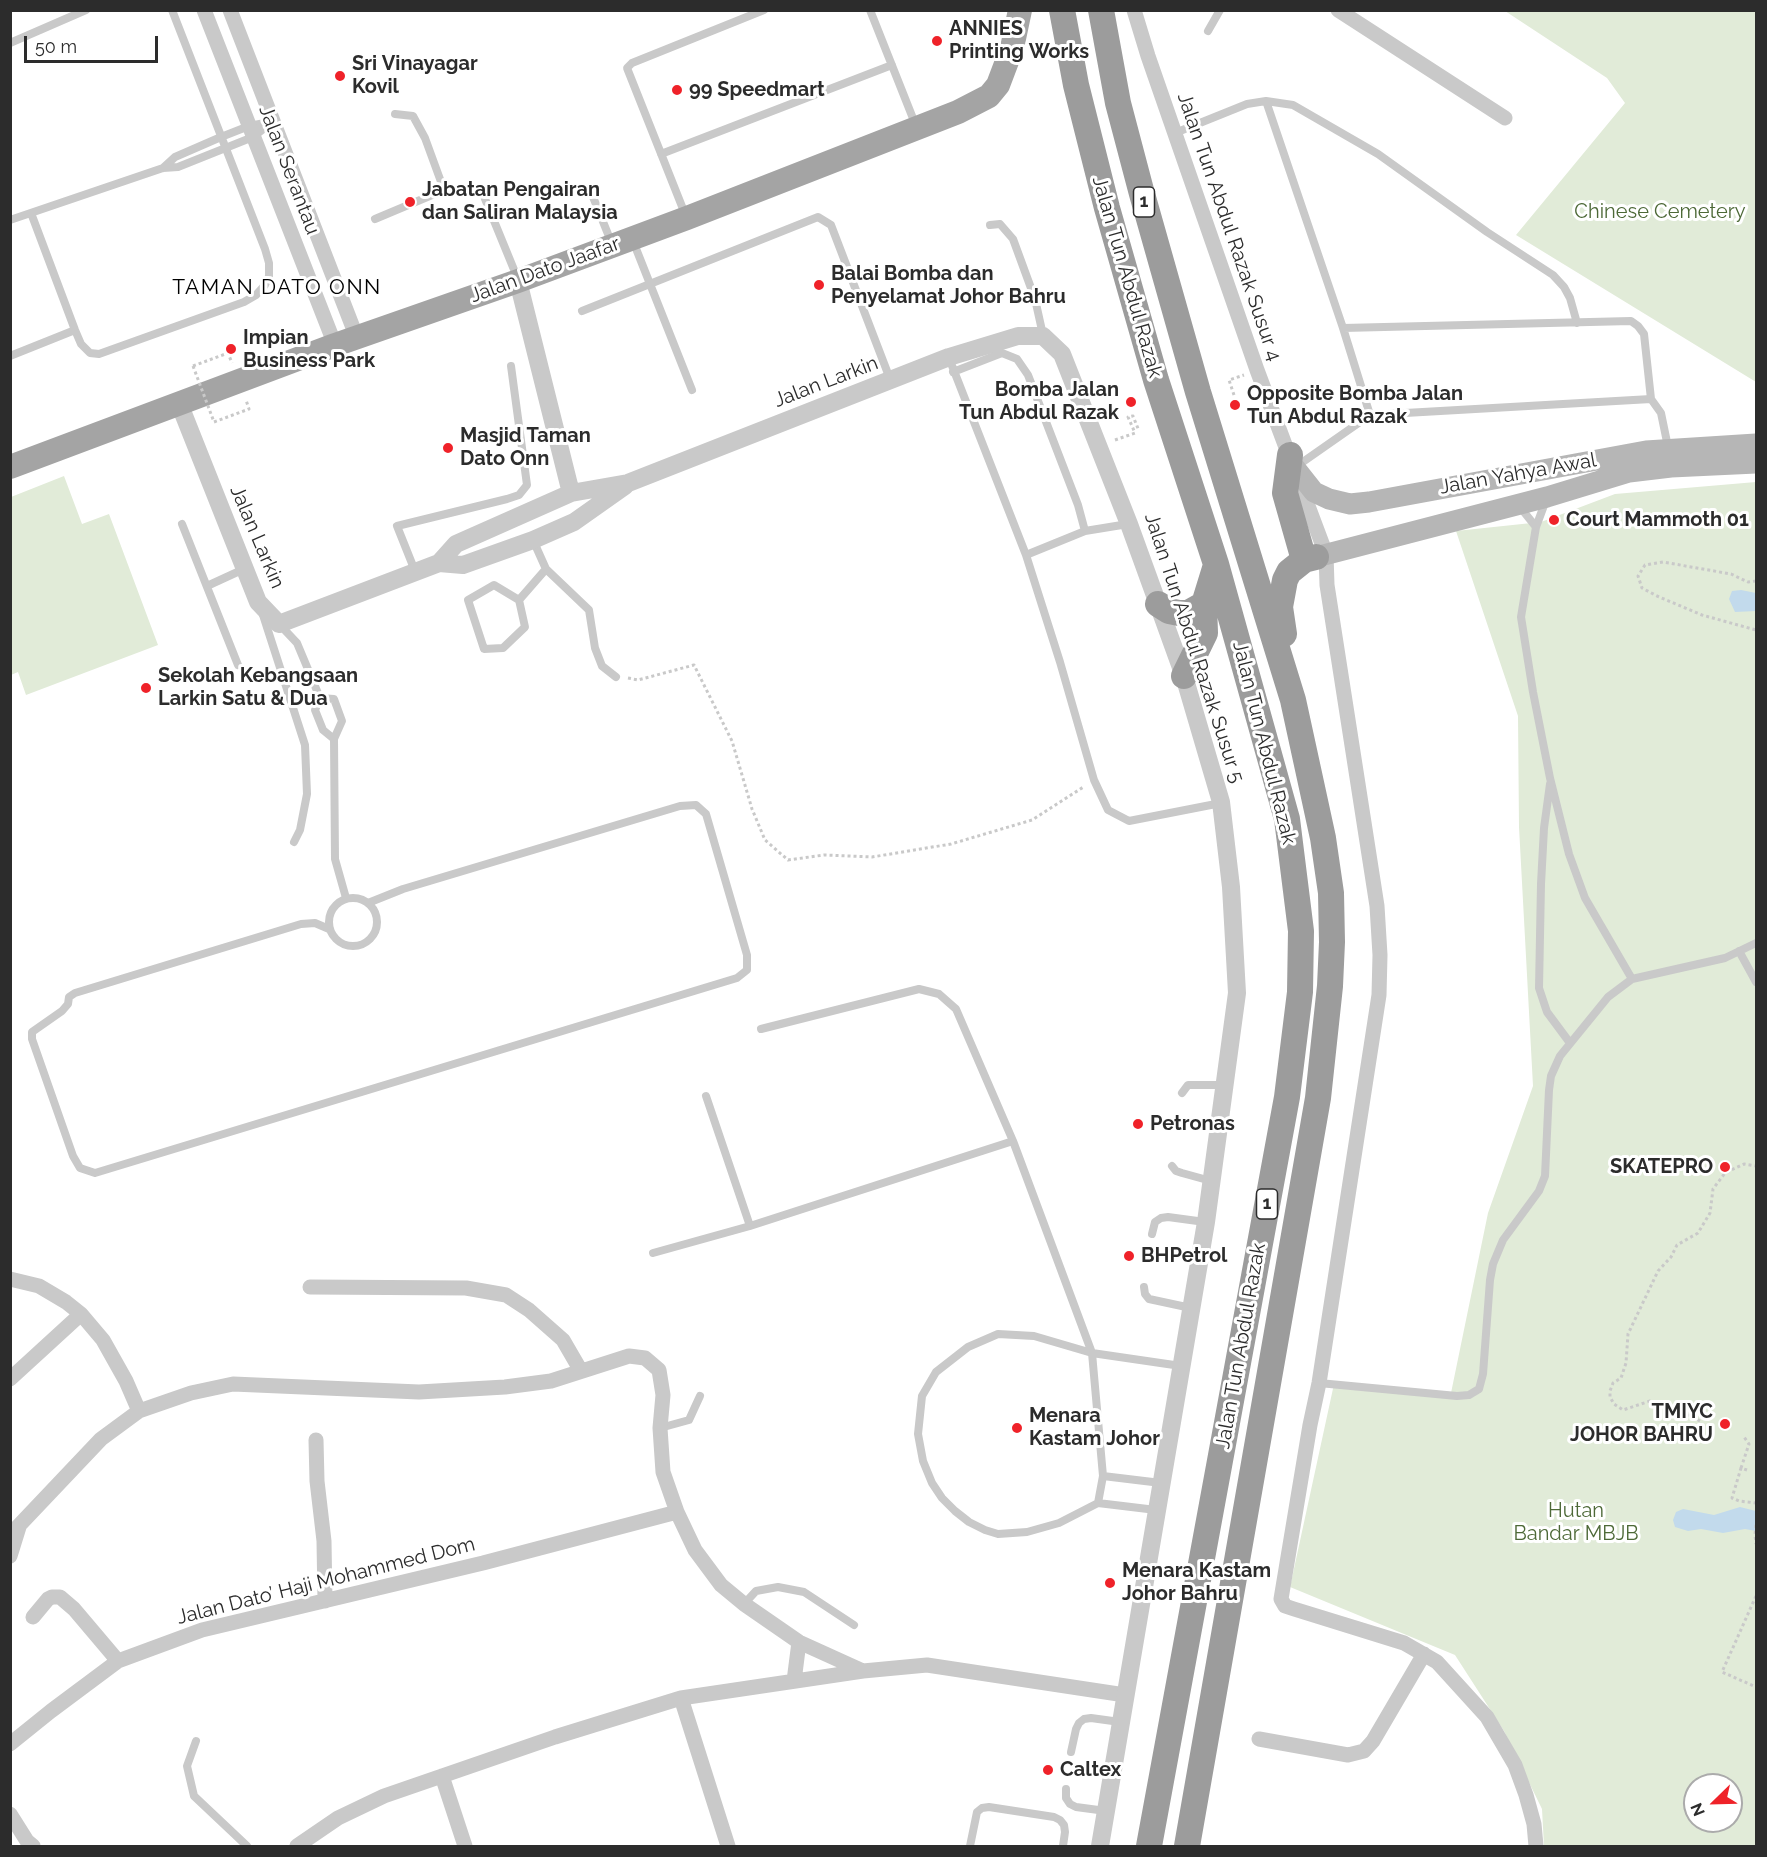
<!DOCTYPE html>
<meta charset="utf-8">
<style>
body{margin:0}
#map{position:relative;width:1767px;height:1857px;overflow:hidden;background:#fff;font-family:Raleway,sans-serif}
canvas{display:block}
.frame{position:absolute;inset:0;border:12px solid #2c2c2c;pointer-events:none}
.north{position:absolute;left:1683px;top:1773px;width:60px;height:60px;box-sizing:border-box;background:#fff;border:2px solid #ababab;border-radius:50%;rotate:247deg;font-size:16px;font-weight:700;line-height:24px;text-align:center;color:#2c2c2c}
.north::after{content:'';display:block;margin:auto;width:21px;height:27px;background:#ef2229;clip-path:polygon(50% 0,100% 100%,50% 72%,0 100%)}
.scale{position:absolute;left:24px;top:36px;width:134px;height:27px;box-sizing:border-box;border:3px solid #2c2c2c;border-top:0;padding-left:8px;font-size:18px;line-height:21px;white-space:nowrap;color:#2c2c2c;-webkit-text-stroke:4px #fff;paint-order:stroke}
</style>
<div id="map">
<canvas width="1767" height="1857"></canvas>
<div class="frame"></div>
<div class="north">N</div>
<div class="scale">50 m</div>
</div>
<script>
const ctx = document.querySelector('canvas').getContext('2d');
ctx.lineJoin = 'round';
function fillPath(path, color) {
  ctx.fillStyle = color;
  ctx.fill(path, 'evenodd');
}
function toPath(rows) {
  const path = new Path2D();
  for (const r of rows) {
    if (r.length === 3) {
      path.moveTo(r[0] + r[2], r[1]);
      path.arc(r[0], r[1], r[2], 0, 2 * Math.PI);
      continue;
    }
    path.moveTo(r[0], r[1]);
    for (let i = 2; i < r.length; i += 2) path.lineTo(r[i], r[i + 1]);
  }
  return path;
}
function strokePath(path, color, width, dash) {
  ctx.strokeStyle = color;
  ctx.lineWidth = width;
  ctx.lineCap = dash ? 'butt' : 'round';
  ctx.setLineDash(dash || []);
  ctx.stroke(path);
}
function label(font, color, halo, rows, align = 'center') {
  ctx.font = font + ' Raleway,sans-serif';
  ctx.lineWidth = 6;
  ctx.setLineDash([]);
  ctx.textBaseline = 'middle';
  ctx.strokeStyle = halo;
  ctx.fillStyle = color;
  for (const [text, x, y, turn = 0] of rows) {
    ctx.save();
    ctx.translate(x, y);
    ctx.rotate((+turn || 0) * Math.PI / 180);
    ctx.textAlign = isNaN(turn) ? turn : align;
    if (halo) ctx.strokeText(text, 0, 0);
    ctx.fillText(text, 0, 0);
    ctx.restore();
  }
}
fillPath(toPath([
 [1505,11,1756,11,1756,382,1516,235,1625,103,1607,78],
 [64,476,82,524,109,514,158,645,26,695,18,672,11,675,11,497],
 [1756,482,1756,1846,1544,1846,1542,1809,1504,1731,1455,1655,1290,1587,1334,1384,1451,1393,1488,1213,1533,1086,1519,827,1518,716,1456,531,1541,522,1615,494],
 [1695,1785,1731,1785,1731,1821,1695,1821]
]), '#e1ebd8');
fillPath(toPath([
 [1741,590,1756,593,1756,611,1735,612,1729,599,1732,591],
 [1740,1507,1756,1511,1756,1531,1745,1529,1723,1533,1701,1529,1688,1531,1675,1527,1673,1520,1676,1512,1683,1509,1714,1515]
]), '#c2daec');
strokePath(toPath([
 [193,366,228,353,232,363],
 [1234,395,1229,380,1244,375],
 [214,422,249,409,246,400],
 [1115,440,1135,433,1128,417,1133,416,1139,431],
 [1756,581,1748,582,1731,574,1663,562,1645,565,1638,576,1642,588,1657,596,1702,615,1756,630],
 [628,678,638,680,694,665,732,741,752,809,765,840,788,860,824,855,872,857,951,844,1032,820,1085,786],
 [1700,1421,1665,1404,1650,1401,1623,1410,1614,1404,1610,1397,1610,1391,1613,1383,1621,1378,1626,1363,1628,1334,1658,1271,1671,1257,1677,1245,1698,1233,1710,1213,1713,1189,1725,1173,1744,1164,1756,1166],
 [1741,1468,1749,1444,1744,1437],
 [1747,1470,1741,1468,1732,1498,1739,1501,1756,1503],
 [1756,1525,1755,1535,1756,1544],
 [1756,1596,1722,1672,1756,1687]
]), '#c9c9c9', 3, [3, 3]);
strokePath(toPath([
 [870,10,916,126],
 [1208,31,1220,10],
 [10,43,86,10],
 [1266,101,1293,105,1378,154,1487,232,1553,275,1564,287,1570,298,1577,323],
 [395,114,413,116,425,138,444,190,455,193,471,188,483,194,517,277],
 [1175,133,1247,104,1266,101,1343,328,1370,415],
 [661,154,892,65],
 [163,168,175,157,221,137,249,126,270,122],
 [591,192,612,244],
 [31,213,75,330,81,344,90,353,99,354,244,302,256,295,265,285,269,276,269,263,265,249,172,10],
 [685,214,627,68,632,63,764,10],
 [375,219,444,190],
 [10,220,163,168,178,167,253,137,272,122],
 [990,225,1000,224,1013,239,1035,299,1043,335],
 [633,241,692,390],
 [582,311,818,217,831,225,890,379],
 [1343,328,1631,321,1638,326,1644,334,1651,399,1661,413,1668,447],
 [10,356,75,330],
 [949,358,1026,555,1060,662,1094,780,1108,810,1129,821,1221,803],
 [953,372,1002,353,1017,359,1028,375,1078,505,1085,531],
 [1297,466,1370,415,1651,399],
 [1546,500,1536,527,1521,617,1533,692,1550,778,1569,854,1585,898,1632,979],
 [1520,507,1536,527],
 [182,524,238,665],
 [1026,555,1085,531,1128,524],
 [546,569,589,610,595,648,602,666,616,677],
 [415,571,397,526,507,499,519,495,527,485,511,366],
 [207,586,244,569],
 [519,600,494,585,468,600,484,649,503,648,525,627,519,600,546,569,533,540],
 [263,615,305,745,307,794,300,830,294,842],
 [280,625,297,643,320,698],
 [334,739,323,730,315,710,320,698,334,699,342,721,334,739,335,859,346,898],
 [1550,784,1544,828,1541,884,1539,988,1547,1012,1570,1043],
 [353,922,24],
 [329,929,315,923,301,924,75,993,69,997,68,1004,62,1011,32,1032,32,1039,73,1156,80,1168,95,1173,737,978,747,970,747,955,706,814,696,805,680,806,403,889,368,903],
 [1739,951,1756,982],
 [761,1029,919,989,939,994,956,1009,1013,1141,1092,1353,1181,1366],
 [1182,1093,1188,1085,1224,1085],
 [706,1096,750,1226],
 [1172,1166,1176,1171,1182,1173,1211,1181],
 [1152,1234,1155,1222,1161,1218,1168,1217,1205,1222],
 [653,1253,750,1226,1013,1141],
 [1144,1287,1145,1294,1149,1299,1191,1308],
 [1319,1383,1457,1396,1469,1395,1479,1389,1483,1374,1490,1280,1493,1264,1503,1240,1539,1191,1545,1176,1549,1090,1551,1076,1560,1056,1608,997,1632,979,1725,958,1756,943],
 [660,1428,689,1420,700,1396],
 [1098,1503,1103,1476],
 [1156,1510,1098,1503,1059,1523,1027,1532,998,1534,985,1530,969,1522,955,1511,942,1498,932,1483,923,1461,918,1434,922,1396,936,1372,968,1347,998,1334,1034,1336,1092,1353,1103,1476,1161,1483],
 [744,1604,756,1591,778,1587,804,1592,854,1625],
 [196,1741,187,1766,194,1796,247,1846],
 [1071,1752,1076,1729,1079,1723,1084,1719,1091,1718,1120,1722],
 [1066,1789,1066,1798,1070,1804,1076,1807,1106,1811],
 [970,1846,977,1812,982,1808,989,1807,1054,1817,1060,1820,1064,1825,1065,1832,1063,1846]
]), '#c9c9c9', 8);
strokePath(toPath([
 [204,10,335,345],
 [230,10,357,338],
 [1134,10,1148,56,1257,370,1326,554,1327,585,1377,906,1380,955,1379,995,1319,1383,1310,1425,1281,1599,1285,1606,1294,1609,1404,1643,1437,1662,1487,1717,1515,1765,1526,1795,1534,1824,1536,1846],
 [1338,10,1505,118],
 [10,1279,39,1286,66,1302,81,1314,103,1340,126,1381,139,1411],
 [310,1287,466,1288,506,1295,529,1310,563,1340,581,1371],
 [10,1379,81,1314],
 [316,1440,317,1481,324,1541,325,1601],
 [10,1535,101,1439,139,1411,191,1393,233,1384,419,1392,505,1387,551,1381,629,1356,645,1358,659,1370,663,1395,660,1428,663,1472,677,1512,695,1550,721,1585,744,1604,799,1642,863,1671],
 [10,1556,19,1527],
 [33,1617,48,1599,52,1597,60,1597,74,1609,118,1661],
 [794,1681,799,1642],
 [681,1698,728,1846],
 [1259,1739,1348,1755,1364,1751,1373,1741,1424,1654],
 [10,1744,51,1711,118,1661,202,1630,483,1563,677,1512],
 [442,1776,465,1846],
 [10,1814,27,1841,33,1846],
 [297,1846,338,1818,384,1796,555,1737,681,1698,863,1671,927,1665,1125,1695]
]), '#c9c9c9', 15);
strokePath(toPath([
 [518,281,571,493],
 [179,403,258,602,279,624,439,563,456,544,571,493,628,483,949,357,1018,336,1043,336,1062,354,1129,524,1158,604,1184,676,1221,802,1231,887,1237,993,1206,1222,1100,1846],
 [439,563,463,565,533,540,574,522,625,486]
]), '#c9c9c9', 18);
strokePath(toPath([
 [1295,468,1314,492,1329,499,1350,504,1369,502,1646,451,1756,444],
 [1316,557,1547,497,1629,472,1671,467,1756,463]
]), '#b6b6b6', 21);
strokePath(toPath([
 [10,467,335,345,518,281,687,218,958,112,989,96,998,85,1012,48,1020,10]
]), '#a4a4a4', 24);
strokePath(toPath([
 [1062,10,1076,85,1107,208,1156,380,1216,564,1287,819,1301,931,1300,992,1287,1097,1149,1846],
 [1101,10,1118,103,1142,194,1198,392,1293,700,1323,838,1331,893,1332,942,1330,986,1318,1098,1187,1846],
 [1290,455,1285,493,1304,560],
 [1158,604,1169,611,1179,613,1188,613,1204,604],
 [1284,634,1280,607,1285,580,1289,572,1304,560,1316,557],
 [1184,676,1205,633,1204,604,1216,565]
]), '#9c9c9c', 26);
strokePath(toPath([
 [193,366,214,422]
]), '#c9c9c9', 3, [3, 3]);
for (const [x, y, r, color] of [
 [937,41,6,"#ef2229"],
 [340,76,6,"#ef2229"],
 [677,90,6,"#ef2229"],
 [410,202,6,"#ef2229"],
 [819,285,6,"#ef2229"],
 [231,349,6,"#ef2229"],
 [1131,402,6,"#ef2229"],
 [1235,405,6,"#ef2229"],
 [448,448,6,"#ef2229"],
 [1554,520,6,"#ef2229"],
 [146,688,6,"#ef2229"],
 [1138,1124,6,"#ef2229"],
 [1725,1167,6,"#ef2229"],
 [1129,1256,6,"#ef2229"],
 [1725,1424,6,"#ef2229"],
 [1017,1428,6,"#ef2229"],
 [1110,1583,6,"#ef2229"],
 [1048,1770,6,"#ef2229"]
]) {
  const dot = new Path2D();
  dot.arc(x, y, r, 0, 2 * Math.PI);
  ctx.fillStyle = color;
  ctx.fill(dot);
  strokePath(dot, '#fff', 2);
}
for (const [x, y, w] of [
 [1144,202,21],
 [1267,1204,21]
]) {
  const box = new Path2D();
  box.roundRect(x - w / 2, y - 15, w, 30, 4.5);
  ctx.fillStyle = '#fff';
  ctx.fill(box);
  strokePath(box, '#2c2c2c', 1.5);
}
label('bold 18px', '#2c2c2c', null, [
 ["1",1144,202],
 ["1",1267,1204]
]);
label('bold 20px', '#2c2c2c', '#fff', [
 ["ANNIES",949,29],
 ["Printing Works",949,52],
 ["Sri Vinayagar",352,64],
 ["Kovil",352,87],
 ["99 Speedmart",689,90],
 ["Jabatan Pengairan",422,190],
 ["dan Saliran Malaysia",422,213],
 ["Balai Bomba dan",831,274],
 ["Penyelamat Johor Bahru",831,297],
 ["Impian",243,338],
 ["Business Park",243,361],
 ["Bomba Jalan",1119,390,"right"],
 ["Tun Abdul Razak",1119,413,"right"],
 ["Opposite Bomba Jalan",1247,394],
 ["Tun Abdul Razak",1247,417],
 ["Masjid Taman",460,436],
 ["Dato Onn",460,459],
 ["Court Mammoth 01",1566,520],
 ["Sekolah Kebangsaan",158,676],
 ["Larkin Satu & Dua",158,699],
 ["Petronas",1150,1124],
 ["SKATEPRO",1713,1167,"right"],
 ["BHPetrol",1141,1256],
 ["TMIYC",1713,1412,"right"],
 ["JOHOR BAHRU",1713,1435,"right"],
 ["Menara",1029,1416],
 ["Kastam Johor",1029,1439],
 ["Menara Kastam",1122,1571],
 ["Johor Bahru",1122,1594],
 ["Caltex",1060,1770]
], 'left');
label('20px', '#2c2c2c', '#fff', [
 ["Jalan Serantau",289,170,69],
 ["Jalan Tun Abdul Razak Susur 4",1229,227,71],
 ["Jalan Dato Jaafar",545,270,-20],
 ["Jalan Tun Abdul Razak",1127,277,74],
 ["Jalan Larkin",826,382,-21],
 ["Jalan Yahya Awal",1518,474,-10],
 ["Jalan Larkin",257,537,67],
 ["Jalan Tun Abdul Razak Susur 5",1194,648,72],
 ["Jalan Tun Abdul Razak",1264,743,76],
 ["Jalan Tun Abdul Razak",1241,1346,-80],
 ["Jalan Dato’ Haji Mohammed Dom",326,1581,-14]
]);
label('20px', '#4d6937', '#fff', [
 ["Chinese Cemetery",1660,212],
 ["Hutan",1576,1511],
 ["Bandar MBJB",1576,1534]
]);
ctx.letterSpacing = '1.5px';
label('21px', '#000', '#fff', [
 ["TAMAN DATO ONN",277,288]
]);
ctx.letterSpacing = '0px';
</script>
